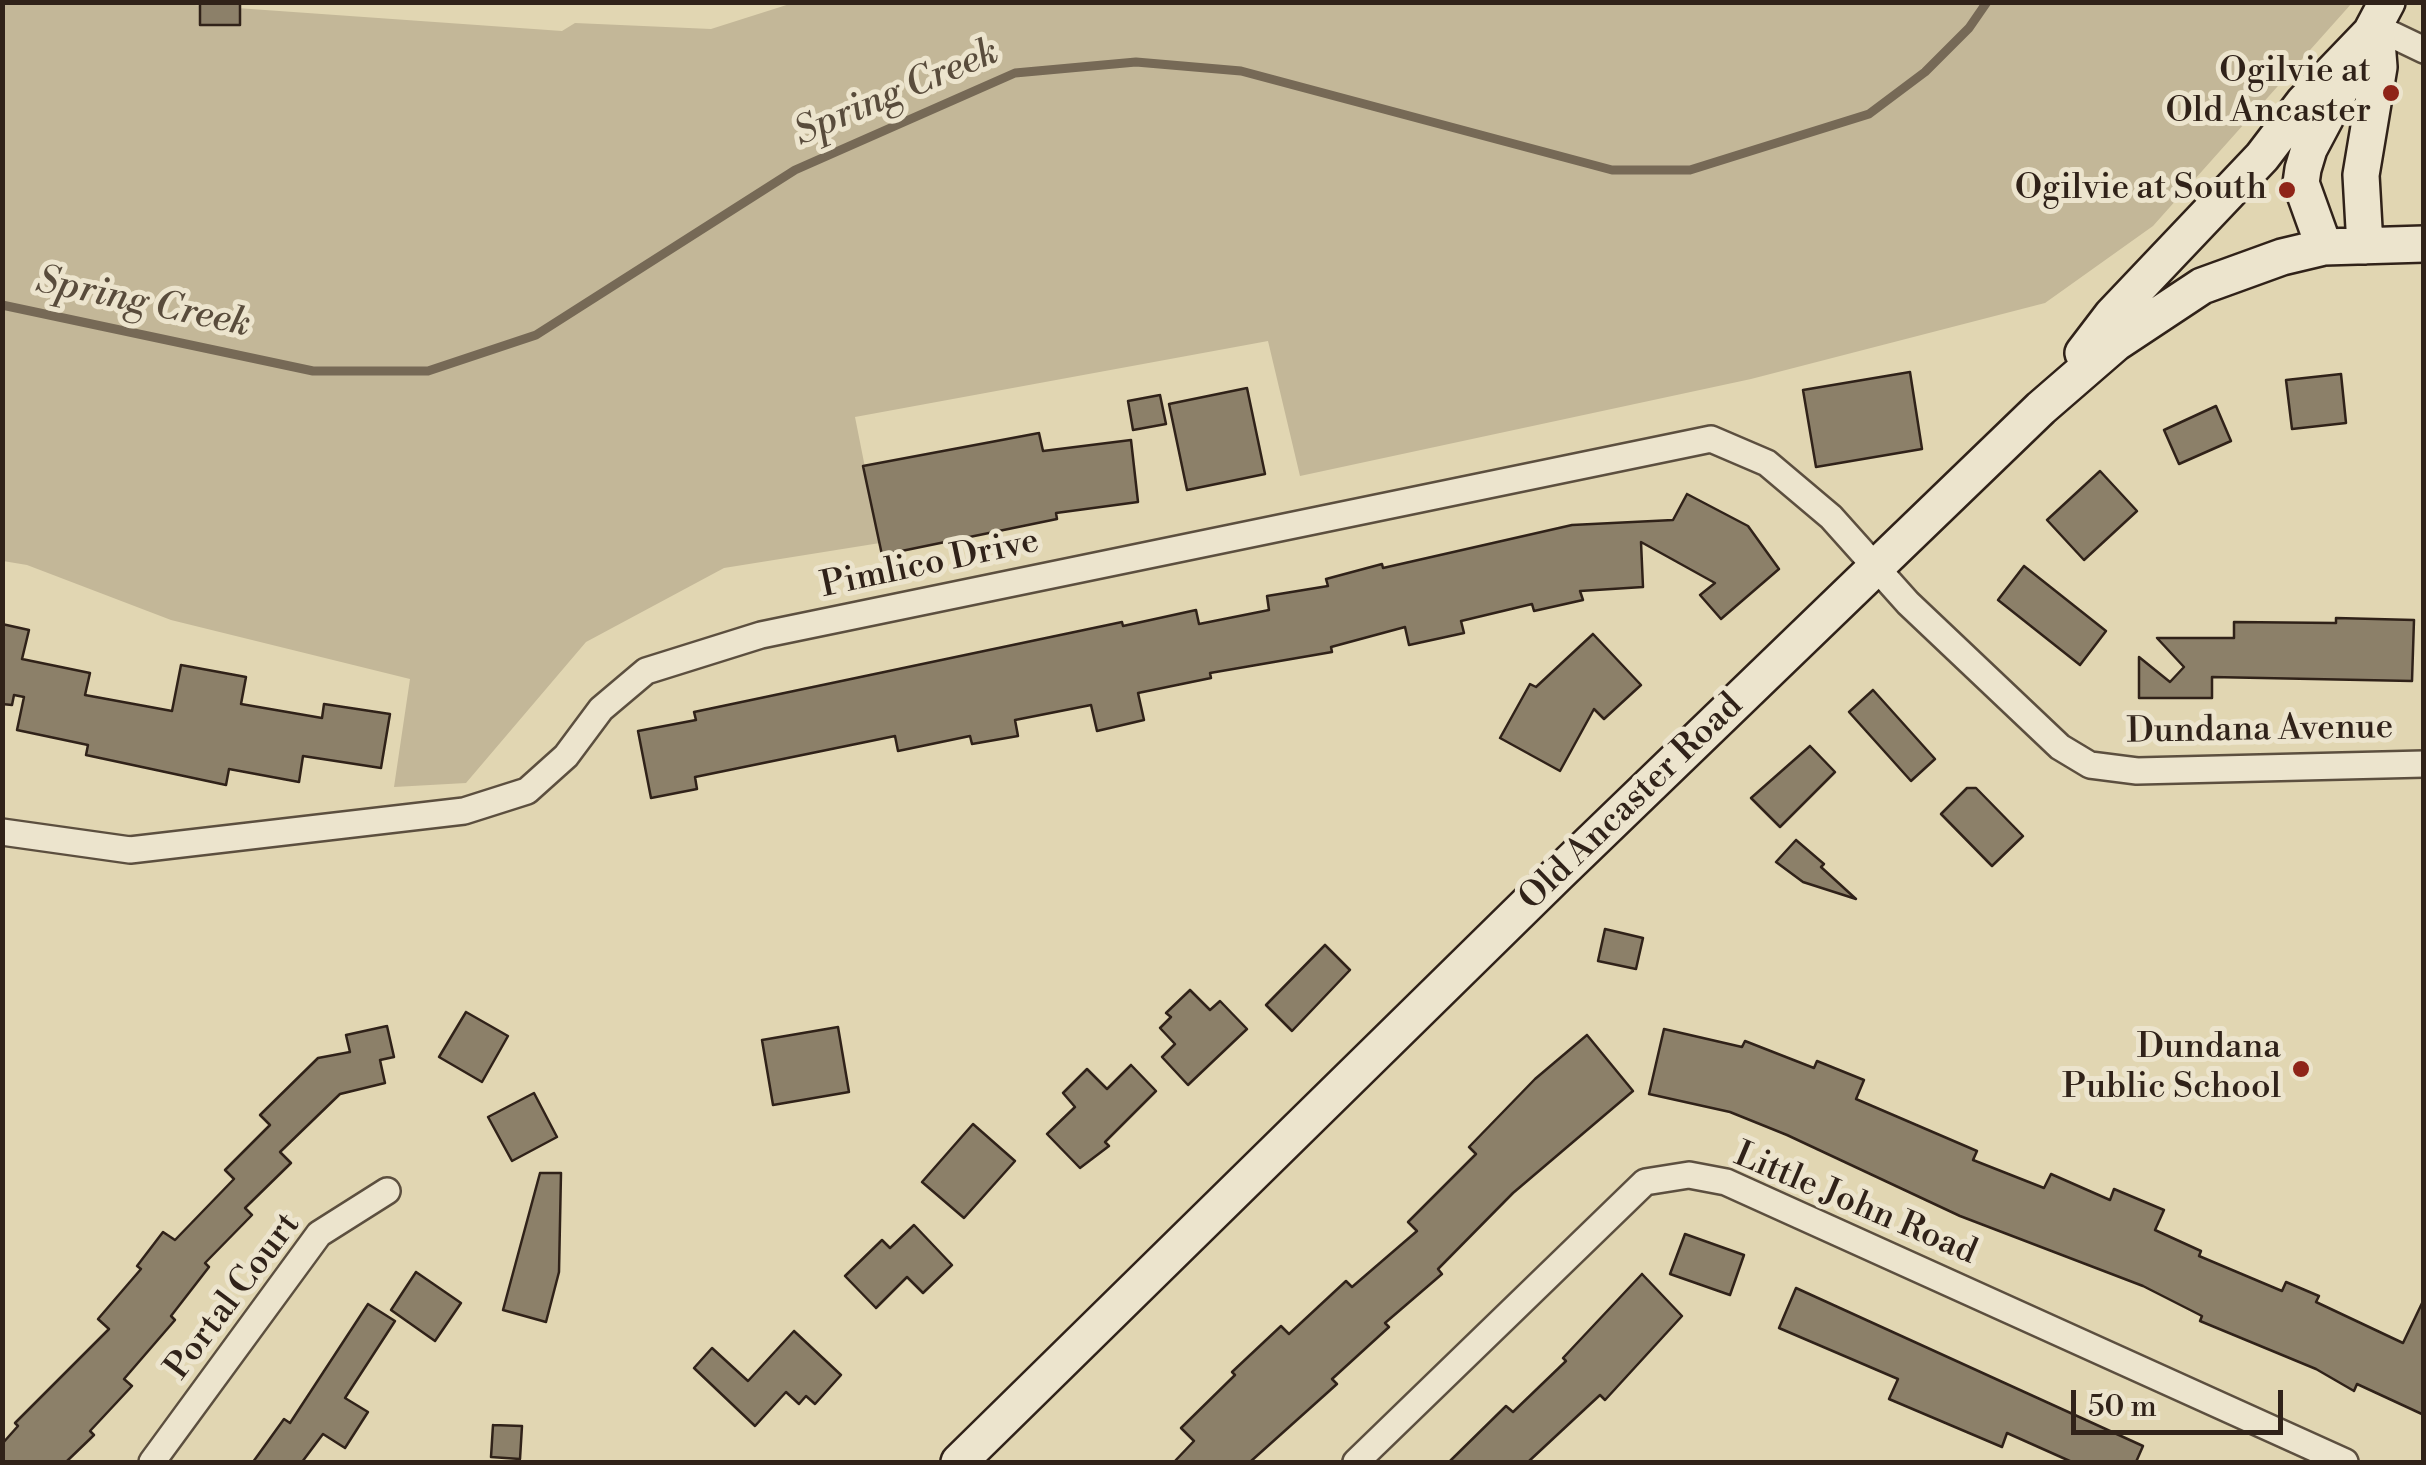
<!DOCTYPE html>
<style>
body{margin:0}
#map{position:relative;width:2426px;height:1465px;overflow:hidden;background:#e1d6b2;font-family:"Libre Bodoni",serif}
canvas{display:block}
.frame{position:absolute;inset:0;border:5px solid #302219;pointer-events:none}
.scale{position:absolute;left:2071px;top:1390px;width:212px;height:45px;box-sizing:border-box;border:5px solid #302219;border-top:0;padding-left:12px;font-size:30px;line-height:35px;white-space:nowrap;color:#302219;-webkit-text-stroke:8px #ece4cd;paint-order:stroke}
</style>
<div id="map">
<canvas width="2426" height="1465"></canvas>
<div class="frame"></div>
<div class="scale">50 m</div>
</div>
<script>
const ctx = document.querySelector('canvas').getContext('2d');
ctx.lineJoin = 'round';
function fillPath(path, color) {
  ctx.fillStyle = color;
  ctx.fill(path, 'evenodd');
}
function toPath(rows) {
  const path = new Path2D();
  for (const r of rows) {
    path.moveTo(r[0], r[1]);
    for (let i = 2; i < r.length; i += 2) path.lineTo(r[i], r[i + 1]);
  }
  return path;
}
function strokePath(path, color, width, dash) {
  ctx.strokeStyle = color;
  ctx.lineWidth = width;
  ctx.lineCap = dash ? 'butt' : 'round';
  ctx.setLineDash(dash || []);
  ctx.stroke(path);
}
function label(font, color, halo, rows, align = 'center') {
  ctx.font = font + ' "Libre Bodoni",serif';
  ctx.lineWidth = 10;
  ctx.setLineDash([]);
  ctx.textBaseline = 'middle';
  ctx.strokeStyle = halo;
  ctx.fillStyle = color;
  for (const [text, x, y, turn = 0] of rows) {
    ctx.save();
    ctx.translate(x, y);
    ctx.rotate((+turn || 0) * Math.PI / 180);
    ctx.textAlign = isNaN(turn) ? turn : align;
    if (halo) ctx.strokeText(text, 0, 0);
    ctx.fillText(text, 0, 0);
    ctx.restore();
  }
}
fillPath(toPath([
 [796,2,2352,3,2153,226,2045,303,1751,379,1300,476,1268,341,855,417,880,543,724,568,586,642,466,783,394,787,410,679,171,620,27,565,3,561,2,3,166,3,562,31,575,23,711,29]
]), '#c3b798');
strokePath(toPath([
 [2,305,313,371,428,371,536,335,795,170,1015,73,1136,62,1241,71,1612,170,1690,170,1869,114,1925,72,1969,28,1987,2]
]), '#766956', 9);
const building = toPath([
 [200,2,240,2,240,25,200,25,200,2],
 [1910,372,1922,449,1816,467,1803,390,1910,372],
 [2341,374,2346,423,2292,429,2286,380,2341,374],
 [1247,388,1265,474,1187,490,1169,404,1247,388],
 [1160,395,1166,424,1133,430,1128,401,1160,395],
 [2216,406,2231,441,2179,464,2164,430,2216,406],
 [1039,433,1043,451,1131,440,1138,502,1056,513,1057,519,882,555,863,466,1039,433],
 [2100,471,2137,511,2084,560,2047,520,2100,471],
 [1687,494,1748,526,1779,569,1721,619,1700,595,1715,583,1641,542,1643,587,1580,591,1583,600,1534,611,1532,604,1461,621,1464,633,1409,645,1405,627,1331,647,1332,652,1210,673,1211,678,1138,693,1144,720,1097,731,1091,705,1015,720,1018,736,972,744,970,736,898,751,895,736,695,777,697,789,651,798,638,731,696,720,694,712,1122,622,1123,626,1196,610,1199,624,1269,610,1267,596,1328,586,1326,579,1382,564,1383,568,1572,525,1673,520,1687,494],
 [2024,566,2106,631,2080,665,1998,600,2024,566],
 [2336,618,2414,620,2412,681,2212,677,2212,698,2139,698,2139,657,2170,682,2184,667,2157,638,2234,638,2234,622,2336,623,2336,618],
 [2,624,29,630,22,659,90,673,85,695,172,711,181,665,246,677,241,704,322,718,324,704,390,714,381,768,303,756,299,782,229,769,226,785,86,755,88,745,17,730,24,697,14,695,12,705,2,704,2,624],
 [1593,634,1641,685,1604,719,1594,709,1560,771,1500,738,1530,684,1536,687,1593,634],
 [1873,690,1935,759,1911,781,1849,712,1873,690],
 [1810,746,1835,772,1780,827,1751,798,1810,746],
 [1967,788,1976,788,2023,836,1992,866,1941,814,1967,788],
 [1796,840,1824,864,1821,867,1856,899,1803,882,1776,862,1796,840],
 [1605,929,1643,938,1636,969,1598,961,1605,929],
 [1325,945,1350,970,1292,1031,1266,1005,1325,945],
 [1190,990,1210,1010,1220,1001,1247,1029,1188,1085,1162,1057,1175,1044,1160,1028,1171,1017,1166,1013,1190,990],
 [466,1012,508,1036,482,1082,439,1057,466,1012],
 [387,1026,394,1057,380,1060,385,1083,340,1094,280,1152,291,1163,245,1208,252,1215,205,1263,209,1267,171,1316,175,1320,124,1379,132,1386,90,1431,94,1435,66,1462,2,1462,2,1444,18,1426,15,1423,109,1329,98,1319,141,1269,137,1266,163,1232,175,1240,234,1179,225,1170,270,1125,260,1115,318,1058,350,1052,346,1035,387,1026],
 [838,1027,849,1092,773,1105,762,1040,838,1027],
 [1664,1029,1742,1047,1745,1041,1814,1068,1817,1061,1864,1080,1856,1099,1977,1151,1973,1160,2044,1188,2051,1174,2110,1200,2114,1189,2164,1210,2155,1230,2201,1251,2199,1256,2282,1291,2286,1282,2319,1296,2316,1302,2403,1343,2424,1299,2424,1415,2357,1384,2354,1391,2316,1369,2200,1321,2202,1316,2143,1286,1960,1216,1787,1135,1730,1112,1649,1094,1664,1029],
 [1587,1035,1633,1091,1513,1193,1438,1269,1442,1274,1385,1323,1389,1327,1332,1379,1337,1384,1250,1462,1174,1462,1194,1441,1181,1428,1235,1375,1232,1372,1281,1326,1289,1334,1346,1281,1352,1287,1417,1231,1408,1222,1476,1154,1469,1147,1535,1079,1587,1035],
 [1131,1065,1156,1091,1105,1142,1109,1146,1080,1168,1047,1134,1075,1107,1063,1093,1087,1069,1107,1089,1131,1065],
 [534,1093,557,1137,512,1161,488,1117,534,1093],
 [973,1124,1015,1161,964,1218,922,1182,973,1124],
 [540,1173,561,1173,559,1272,546,1322,503,1310,540,1173],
 [914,1225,952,1265,923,1293,907,1277,876,1308,845,1276,882,1240,890,1248,914,1225],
 [1685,1234,1744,1255,1730,1295,1670,1274,1685,1234],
 [416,1272,461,1303,435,1341,391,1310,416,1272],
 [1642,1274,1682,1316,1605,1400,1600,1395,1528,1462,1449,1462,1506,1406,1513,1412,1566,1361,1563,1358,1642,1274],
 [1796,1288,2143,1446,2136,1462,2072,1462,2007,1433,2002,1447,1889,1399,1898,1379,1779,1328,1796,1288],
 [368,1304,395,1321,345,1398,368,1412,345,1448,323,1434,302,1462,253,1462,284,1419,290,1423,368,1304],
 [794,1331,841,1375,815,1404,806,1396,799,1404,786,1392,755,1426,694,1368,712,1348,748,1381,794,1331],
 [493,1425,522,1426,520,1459,491,1457,493,1425]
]);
fillPath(building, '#8c8069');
strokePath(building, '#302219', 2.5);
const street = toPath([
 [2376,27,2424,50],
 [2,832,130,850,464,811,527,791,566,756,601,709,646,671,761,635,1711,439,1767,463,1831,517,1908,603,2060,747,2090,765,2137,771,2424,764],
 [152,1462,319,1234,387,1191],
 [1356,1462,1645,1182,1689,1175,1726,1182,2345,1462]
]);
const secondary = toPath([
 [2365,246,2361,175,2379,67,2376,29],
 [2324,247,2301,183,2303,169,2309,149,2387,2],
 [2083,353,2112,315,2262,157,2304,102,2376,27],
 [959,1462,1558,874,2041,408,2116,343,2202,286,2282,257,2324,247,2424,244]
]);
strokePath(street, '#5c4f3f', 30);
strokePath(secondary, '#302219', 40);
strokePath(street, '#ece4cd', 25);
strokePath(secondary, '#ece4cd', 35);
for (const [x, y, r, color] of [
 [2391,93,10,"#8f2418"],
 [2287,190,10,"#8f2418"],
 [2301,1069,10,"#8f2418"]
]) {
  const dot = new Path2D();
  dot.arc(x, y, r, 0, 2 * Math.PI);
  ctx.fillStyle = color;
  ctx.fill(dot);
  strokePath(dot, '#ece4cd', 4);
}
label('35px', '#302219', '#ece4cd', [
 ["Ogilvie at",2371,73],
 ["Old Ancaster",2371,113],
 ["Ogilvie at South",2267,190],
 ["Dundana",2281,1049],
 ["Public School",2281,1089]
], 'right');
label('35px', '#302219', '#ece4cd', [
 ["Pimlico Drive",930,565,-12],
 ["Dundana Avenue",2260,731,-1],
 ["Old Ancaster Road",1632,803,-44],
 ["Little John Road",1855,1205,23],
 ["Portal Court",234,1297,-53]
]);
label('italic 38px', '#594c3c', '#ece4cd', [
 ["Spring Creek",897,94,-23],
 ["Spring Creek",143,304,12]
]);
</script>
